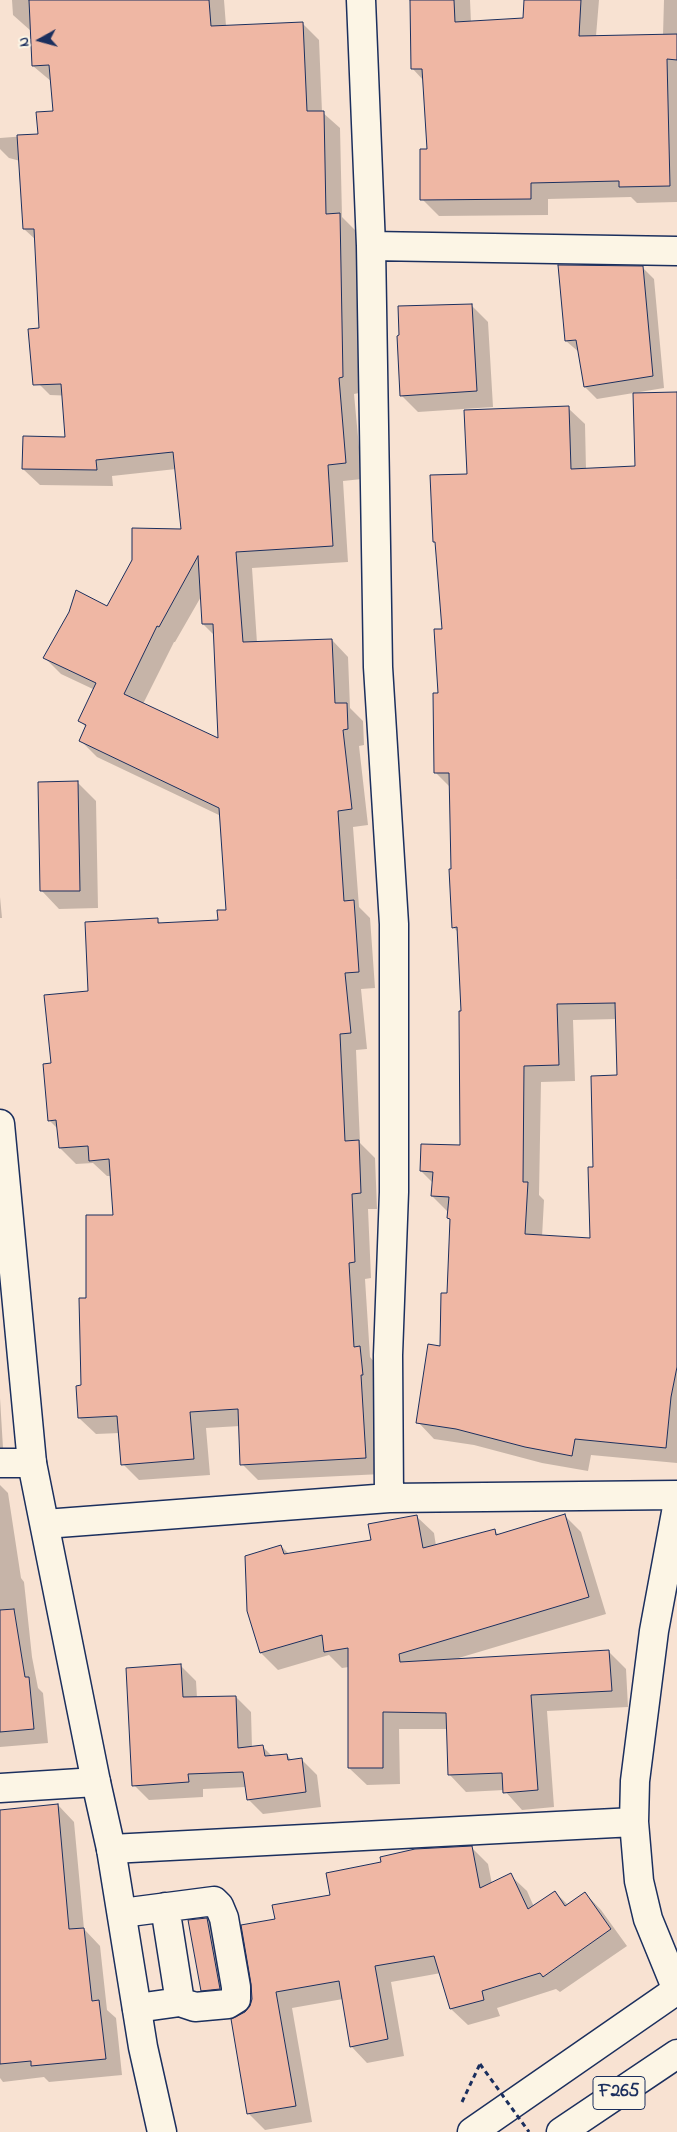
<!DOCTYPE html>
<style>
body{margin:0}
#map{position:relative;width:677px;height:2132px;overflow:hidden;background:#f8e2d2;font-family:"Indie Flower",sans-serif}
canvas{display:block}
.north{position:absolute;left:15px;top:15px;width:50px;height:50px;-webkit-text-stroke:4px #fcf5e5;paint-order:stroke;rotate:263deg;font-size:14px;font-weight:700;line-height:20px;text-align:center;color:#1b2f5e}
.north::after{content:'';display:block;margin:auto;width:18px;height:22px;background:#1b2f5e;clip-path:polygon(50% 0,100% 100%,50% 72%,0 100%)}
</style>
<div id="map">
<canvas width="677" height="2132"></canvas>
<div class="north">N</div>
</div>
<script>
const ctx = document.querySelector('canvas').getContext('2d');
ctx.lineJoin = 'round';
function fillPath(path, color) {
  ctx.fillStyle = color;
  ctx.fill(path, 'evenodd');
}
function toPath(rows) {
  const path = new Path2D();
  for (const r of rows) {
    path.moveTo(r[0], r[1]);
    for (let i = 2; i < r.length; i += 2) path.lineTo(r[i], r[i + 1]);
  }
  return path;
}
function strokePath(path, color, width, dash) {
  ctx.strokeStyle = color;
  ctx.lineWidth = width;
  ctx.lineCap = dash ? 'butt' : 'round';
  ctx.setLineDash(dash || []);
  ctx.stroke(path);
}
function label(font, color, halo, rows, align = 'center') {
  ctx.font = font + ' "Indie Flower",sans-serif';
  ctx.lineWidth = 4.5;
  ctx.setLineDash([]);
  ctx.textBaseline = 'middle';
  ctx.strokeStyle = halo;
  ctx.fillStyle = color;
  for (const [text, x, y, turn = 0] of rows) {
    ctx.save();
    ctx.translate(x, y);
    ctx.rotate((+turn || 0) * Math.PI / 180);
    ctx.textAlign = isNaN(turn) ? turn : align;
    if (halo) ctx.strokeText(text, 0, 0);
    ctx.fillText(text, 0, 0);
    ctx.restore();
  }
}
fillPath(toPath([
 [12,0,224,0,226,26,303,24,319,40,322,112,340,128,342,217,356,231,359,393,354,394,362,479,343,481,348,562,252,568,257,643,332,640,348,657,350,708,363,721,364,745,359,746,368,825,353,827,359,907,370,918,375,988,361,989,367,1049,356,1050,360,1143,375,1158,377,1209,368,1209,371,1278,365,1279,370,1357,376,1364,382,1474,258,1480,242,1464,240,1426,206,1428,210,1475,139,1480,123,1464,120,1433,96,1434,79,1418,77,1387,82,1386,88,1299,114,1216,111,1176,107,1176,93,1163,76,1164,60,1148,58,1129,49,1120,53,1064,90,992,157,920,162,924,219,921,227,911,221,816,97,757,80,740,86,727,80,721,95,690,61,674,45,658,108,607,182,530,176,469,112,476,113,486,40,485,23,469,123,398,50,395,33,378,40,329,36,240,24,229,81,177,9,158,0,149,0,138,39,135,55,112,52,82,33,66,31,31,13,15],
 [202,595,203,624,215,636,220,740,143,704,174,642,175,642],
 [411,0,470,0,471,23,524,20,525,0,599,0,596,36,663,35,664,0,677,0,677,202,637,203,631,197,548,199,548,215,439,216,422,199,428,150,424,81,412,68],
 [642,267,654,279,664,388,597,399,585,387,580,353,566,341],
 [471,305,488,322,493,407,418,412,401,395],
 [677,393,677,1463,591,1455,588,1471,542,1463,474,1445,434,1439,418,1422,441,1348,448,1294,452,1221,449,1218,449,1213,432,1196,433,1183,421,1171,461,1146,462,1012,458,932,453,927,451,788,436,773,443,630,436,544,434,541,468,475,568,408,585,424,586,470,636,467],
 [617,1019,619,1077,595,1168,592,1239,542,1237,544,1200,539,1195,541,1082,575,1081,573,1020],
 [78,783,96,801,98,908,59,909,41,890],
 [0,897,2,918,0,918],
 [0,1398,3,1448,0,1448],
 [0,1485,8,1493,21,1578,24,1582,32,1657,38,1688,43,1693,48,1743,0,1747],
 [564,1515,581,1532,606,1614,452,1660,609,1652,626,1669,628,1707,547,1711,554,1807,522,1810,504,1790,466,1792,449,1774,447,1729,399,1729,400,1784,367,1785,349,1768,349,1667,342,1668,329,1655,278,1670,261,1653,281,1546,289,1554,372,1541,416,1516,434,1533,436,1546,494,1530,499,1535],
 [181,1666,196,1681,197,1698,236,1697,251,1712,252,1748,263,1747,273,1757,287,1755,292,1761,301,1759,317,1775,321,1807,263,1814,248,1799,246,1787,203,1789,203,1797,149,1800,134,1785],
 [58,1805,74,1822,84,1929,100,1946,107,2010,116,2018,122,2075,49,2082,44,2077,3,2082,0,2078,0,1811],
 [471,1847,488,1864,492,1884,510,1875,527,1891,534,1907,555,1892,568,1905,585,1893,601,1910,627,1946,560,1992,556,1989,497,2008,500,2016,468,2025,451,2009,441,1973,391,1982,404,2056,367,2063,351,2046,343,1999,292,2008,312,2122,265,2130,248,2113,245,2013,251,2007,276,1920,331,1896],
 [206,1919,219,1932,232,2001,215,2003,202,1990]
]), '#0003');
const building = toPath([
 [29,0,209,0,211,26,303,22,307,111,324,111,326,214,340,213,343,377,339,378,346,463,328,465,333,546,236,552,243,642,332,639,335,703,347,703,348,729,343,730,352,809,338,811,344,901,354,900,359,972,345,973,351,1033,340,1034,345,1141,359,1140,361,1193,352,1194,355,1262,349,1263,354,1347,360,1346,363,1375,361,1375,366,1458,240,1465,238,1409,190,1412,194,1459,121,1465,117,1416,78,1418,76,1386,81,1385,79,1298,86,1298,86,1215,113,1215,109,1159,89,1161,88,1146,59,1148,56,1120,48,1121,43,1064,51,1063,44,995,88,991,85,922,158,918,158,923,218,920,217,910,226,910,219,808,79,741,86,725,78,721,96,683,43,658,69,612,76,590,107,606,132,560,132,528,181,529,173,452,96,460,97,470,22,469,23,436,65,437,61,384,33,385,28,329,39,328,34,229,23,229,17,135,38,134,36,112,53,111,49,65,32,66,29,0],
 [198,556,202,624,213,624,218,738,124,694,157,626,159,627,198,556],
 [410,0,454,0,455,22,523,18,524,0,581,0,579,36,677,34,677,60,667,59,670,186,619,187,619,181,531,183,531,199,420,200,420,149,427,149,422,69,411,69,410,0],
 [558,265,643,266,653,376,584,387,576,340,565,341,558,265],
 [472,304,477,391,400,396,397,336,399,335,398,306,472,304],
 [677,392,677,1367,671,1397,666,1448,575,1439,572,1456,525,1447,456,1429,416,1423,428,1344,440,1346,441,1293,447,1293,450,1219,447,1218,449,1197,431,1196,433,1172,420,1171,421,1144,460,1145,459,1011,461,1011,457,927,452,928,449,869,451,869,449,773,434,773,433,693,438,693,434,629,442,629,435,542,433,542,430,475,467,474,464,410,569,406,571,469,635,466,633,393,677,392],
 [615,1003,617,1075,591,1076,593,1167,588,1167,590,1238,525,1234,528,1182,523,1182,524,1066,559,1065,557,1004,615,1003],
 [78,781,80,891,40,891,38,782,78,781],
 [565,1514,589,1597,399,1654,400,1662,609,1650,612,1691,531,1695,538,1790,503,1793,502,1773,448,1775,446,1713,383,1712,383,1768,348,1768,348,1648,324,1652,322,1635,260,1653,247,1611,245,1556,281,1545,284,1554,371,1540,368,1524,417,1515,423,1548,495,1529,496,1535,565,1514],
 [14,1609,25,1677,29,1677,34,1729,0,1732,0,1610,14,1609],
 [181,1664,183,1697,236,1696,238,1748,263,1745,265,1756,287,1754,288,1760,302,1758,306,1792,247,1800,243,1772,188,1774,189,1782,132,1786,126,1668,181,1664],
 [58,1804,69,1929,84,1928,92,2001,99,2000,106,2059,31,2066,31,2061,0,2064,0,1810,58,1804],
 [472,1846,480,1888,511,1873,528,1909,555,1891,565,1906,585,1892,611,1929,543,1977,540,1973,482,1991,484,2000,450,2009,434,1956,375,1966,388,2039,350,2047,339,1981,276,1992,296,2106,247,2114,231,2019,245,2012,250,2006,252,1999,251,1984,241,1925,275,1919,272,1905,330,1895,326,1873,381,1862,380,1857,415,1849,472,1846],
 [207,1918,220,1989,201,1991,188,1920,207,1918]
]);
fillPath(building, '#efb7a4');
strokePath(building, '#1b2f5e', 1);
const minor = toPath([
 [361,0,371,246,378,667,394,924,394,1192,388,1355,389,1498],
 [371,246,677,251],
 [0,1463,32,1463],
 [45,1524,389,1498,677,1495],
 [0,1788,96,1782],
 [111,1849,634,1822],
 [165,1907,180,2002],
 [122,1913,214,1901,219,1906,224,1918,236,1987,236,1999,228,2004,195,2007,180,2002,137,2008],
 [677,1990,648,1919,639,1881,634,1822,635,1781,654,1631,677,1507]
]);
const major = toPath([
 [0,1124,32,1463,96,1782,111,1849,143,2047,162,2132],
 [472,2132,677,1990]
]);
const highway = toPath([
 [561,2132,677,2054]
]);
strokePath(minor, '#1b2f5e', 31);
strokePath(major, '#1b2f5e', 31);
strokePath(highway, '#1b2f5e', 31);
strokePath(toPath([
 [462,2102,480,2064]
]), '#1b2f5e', 3, [5, 4]);
strokePath(minor, '#fcf5e5', 28);
strokePath(major, '#fcf5e5', 28);
strokePath(highway, '#fcf5e5', 28);
strokePath(toPath([
 [480,2064,529,2132]
]), '#1b2f5e', 3, [5, 4]);
for (const [x, y, w] of [
 [619,2093,52]
]) {
  const box = new Path2D();
  box.roundRect(x - w / 2, y - 16.5, w, 33, 4);
  ctx.fillStyle = '#fcf5e5';
  ctx.fill(box);
  strokePath(box, '#1b2f5e', 1);
}
label('bold 19px', '#1b2f5e', null, [
 ["F265",619,2093]
]);
</script>
